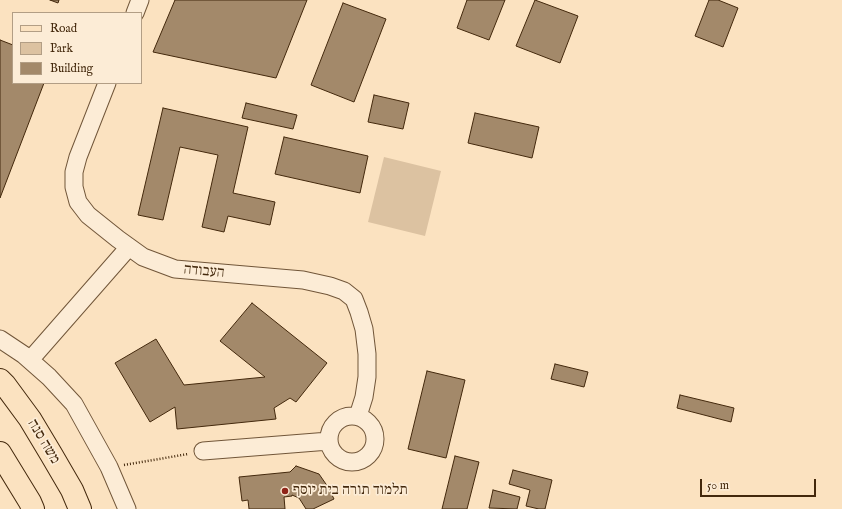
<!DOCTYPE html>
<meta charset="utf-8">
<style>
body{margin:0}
#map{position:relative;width:842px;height:509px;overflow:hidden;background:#fbe2c0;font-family:"IM FELL English",serif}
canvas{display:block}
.legend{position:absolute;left:12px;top:12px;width:130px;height:72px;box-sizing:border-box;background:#fcecd6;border:1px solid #b29e85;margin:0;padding:5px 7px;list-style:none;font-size:12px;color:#43280c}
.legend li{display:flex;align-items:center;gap:8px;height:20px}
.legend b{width:20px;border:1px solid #b29e85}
.scale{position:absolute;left:700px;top:479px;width:116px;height:18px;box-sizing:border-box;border:2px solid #43280c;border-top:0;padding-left:5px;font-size:12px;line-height:14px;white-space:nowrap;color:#43280c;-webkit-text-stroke:3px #fcecd6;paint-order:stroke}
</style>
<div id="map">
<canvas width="842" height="509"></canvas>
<ul class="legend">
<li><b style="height:5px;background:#fbe2c0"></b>Road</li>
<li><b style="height:11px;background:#dcc2a1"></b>Park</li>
<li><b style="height:11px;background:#a3896a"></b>Building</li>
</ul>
<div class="scale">50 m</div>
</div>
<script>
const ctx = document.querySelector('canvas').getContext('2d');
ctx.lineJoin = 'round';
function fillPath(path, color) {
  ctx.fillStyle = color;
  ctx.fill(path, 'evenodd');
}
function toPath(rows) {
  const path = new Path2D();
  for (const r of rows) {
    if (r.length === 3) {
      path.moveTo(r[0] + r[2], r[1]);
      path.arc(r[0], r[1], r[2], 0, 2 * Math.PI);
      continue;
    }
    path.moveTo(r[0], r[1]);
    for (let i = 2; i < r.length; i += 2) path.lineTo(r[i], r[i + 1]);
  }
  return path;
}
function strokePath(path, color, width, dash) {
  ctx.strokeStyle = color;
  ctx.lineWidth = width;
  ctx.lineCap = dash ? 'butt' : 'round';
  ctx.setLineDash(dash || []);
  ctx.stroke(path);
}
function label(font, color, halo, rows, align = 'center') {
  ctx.font = font + ' "IM FELL English","Frank Ruhl Libre",serif';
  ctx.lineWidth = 3.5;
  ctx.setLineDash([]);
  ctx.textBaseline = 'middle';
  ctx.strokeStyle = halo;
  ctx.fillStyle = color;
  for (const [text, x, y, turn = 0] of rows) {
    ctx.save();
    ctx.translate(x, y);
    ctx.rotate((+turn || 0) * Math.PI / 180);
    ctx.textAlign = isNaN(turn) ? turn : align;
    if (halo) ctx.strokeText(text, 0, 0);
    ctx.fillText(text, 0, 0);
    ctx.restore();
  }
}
fillPath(toPath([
 [384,157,441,171,425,236,368,222]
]), '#dcc2a1');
const building = toPath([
 [50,0,59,0,58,3,50,0],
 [175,0,307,0,276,78,153,52,175,0],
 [467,0,505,0,489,40,457,28,467,0],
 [535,0,578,16,560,63,516,46,535,0],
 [709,0,718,0,738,8,723,47,695,36,709,0],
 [343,3,386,19,354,102,311,85,343,3],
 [0,40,13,45,13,83,44,83,0,198,0,40],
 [374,95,409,103,403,129,368,122,374,95],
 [246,103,297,115,293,129,242,118,246,103],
 [163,108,248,127,233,193,275,202,270,225,228,216,224,232,202,227,218,155,180,147,163,220,138,215,163,108],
 [475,113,539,127,532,158,468,143,475,113],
 [284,137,368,156,360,193,275,174,284,137],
 [252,303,327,363,296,402,290,398,274,408,276,419,177,429,175,407,150,422,115,363,156,339,184,385,265,377,220,341,252,303],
 [555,364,588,372,584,387,551,379,555,364],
 [427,371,465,380,446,458,408,449,427,371],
 [680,395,734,408,731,422,677,408,680,395],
 [455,456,479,462,467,509,442,509,455,456],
 [296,466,319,474,328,487,334,499,313,509,306,509,299,498,292,495,292,496,284,497,285,509,249,509,248,500,242,501,239,477,290,472,296,466],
 [513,470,552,480,545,509,539,509,526,506,530,490,509,484,513,470],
 [493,490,520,497,517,509,489,508,493,490]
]);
fillPath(building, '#a3896a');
strokePath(building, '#43280c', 1);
const minor = toPath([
 [135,13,140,0],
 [107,83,78,157,74,172,74,187,78,202,88,215,118,239,143,257,175,269,303,280,330,286,344,291,354,299,359,312,364,329,367,354,367,377,364,397,358,416],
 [0,339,24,355,49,377,74,404,109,467,127,509],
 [30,360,129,247],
 [352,439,23],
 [203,451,329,441]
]);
const major = toPath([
 [0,380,5,385,30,419,51,454,72,490,80,509],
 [0,453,30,502,33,509]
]);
strokePath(minor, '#715639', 19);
strokePath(major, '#43280c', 24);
strokePath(toPath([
 [124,465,188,454]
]), '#43280c', 2.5, [1, 2]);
strokePath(minor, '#fcecd6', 17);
strokePath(major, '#fbe2c0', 22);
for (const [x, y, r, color] of [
 [285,491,4,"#8f2418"]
]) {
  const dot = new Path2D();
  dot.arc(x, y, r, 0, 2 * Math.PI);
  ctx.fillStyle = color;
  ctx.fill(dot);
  strokePath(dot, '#fcecd6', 1.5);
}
label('15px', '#43280c', '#fcecd6', [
 ["העבודה",204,272,5],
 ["משה סנה",43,442,59]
]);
label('15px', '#43280c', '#fcecd6', [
 ["תלמוד תורה בית יוסף",293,491]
], 'left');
</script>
